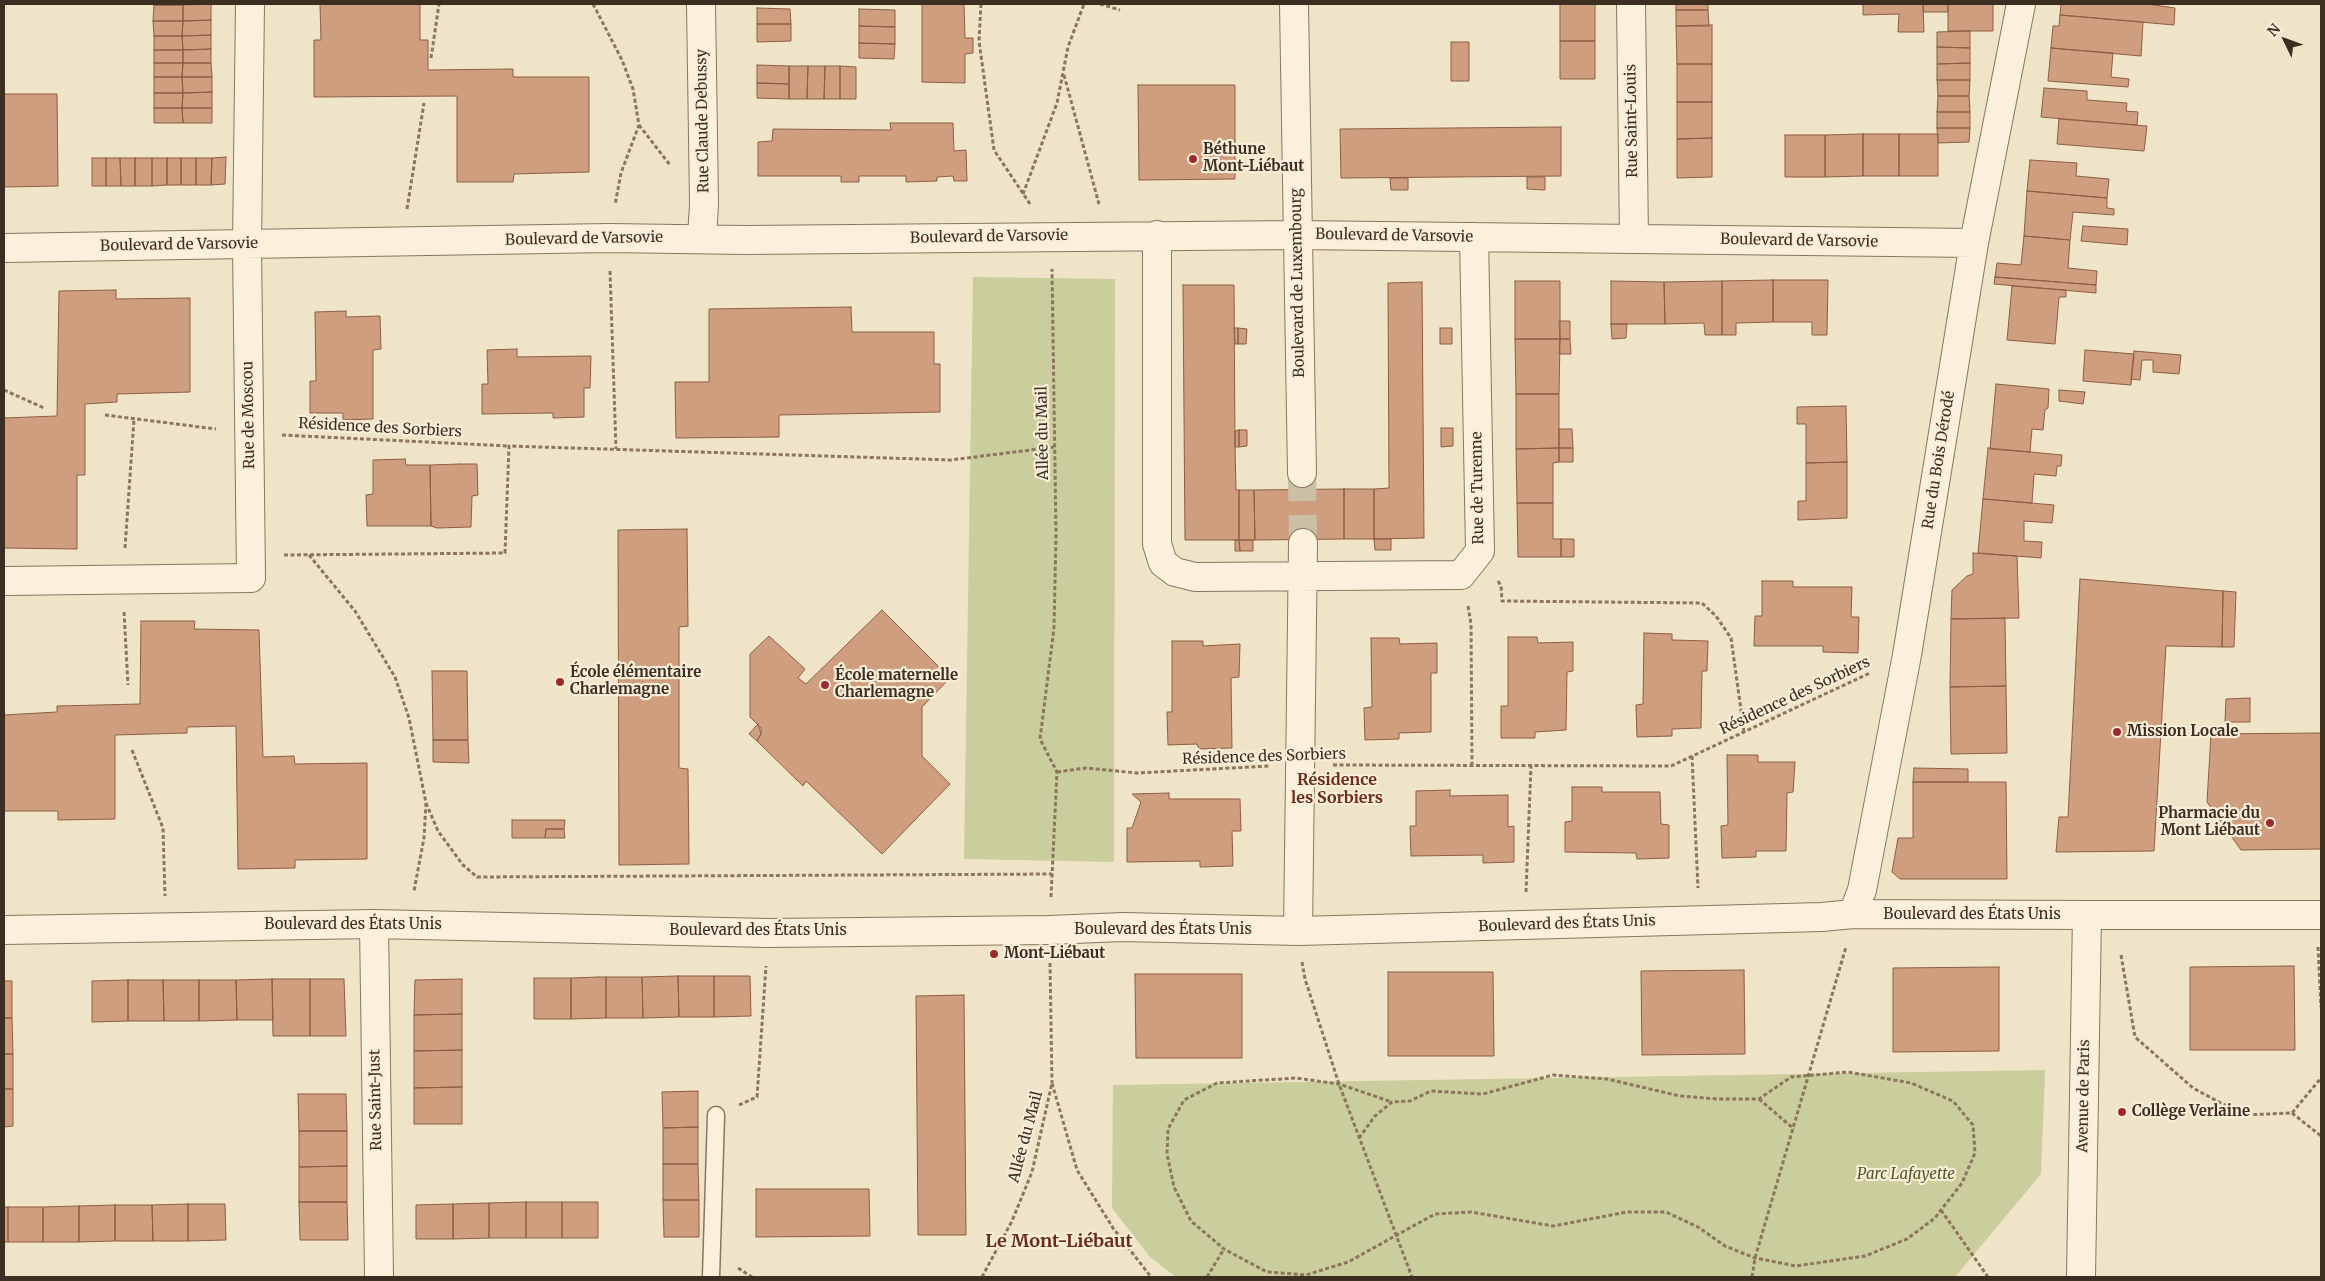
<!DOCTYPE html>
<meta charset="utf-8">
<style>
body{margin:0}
#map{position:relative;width:2325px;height:1281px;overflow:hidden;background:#efe3c8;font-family:Merriweather,serif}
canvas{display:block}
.frame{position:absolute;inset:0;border:5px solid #3c2e20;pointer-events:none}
.north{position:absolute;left:2260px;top:15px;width:50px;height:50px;-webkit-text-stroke:4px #f7edd8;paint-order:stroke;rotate:312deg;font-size:14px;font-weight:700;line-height:20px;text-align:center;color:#3c2e20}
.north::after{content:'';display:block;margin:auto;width:18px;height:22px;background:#3c2e20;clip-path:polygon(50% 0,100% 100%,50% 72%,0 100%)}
</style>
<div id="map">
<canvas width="2325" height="1281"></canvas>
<div class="frame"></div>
<div class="north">N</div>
</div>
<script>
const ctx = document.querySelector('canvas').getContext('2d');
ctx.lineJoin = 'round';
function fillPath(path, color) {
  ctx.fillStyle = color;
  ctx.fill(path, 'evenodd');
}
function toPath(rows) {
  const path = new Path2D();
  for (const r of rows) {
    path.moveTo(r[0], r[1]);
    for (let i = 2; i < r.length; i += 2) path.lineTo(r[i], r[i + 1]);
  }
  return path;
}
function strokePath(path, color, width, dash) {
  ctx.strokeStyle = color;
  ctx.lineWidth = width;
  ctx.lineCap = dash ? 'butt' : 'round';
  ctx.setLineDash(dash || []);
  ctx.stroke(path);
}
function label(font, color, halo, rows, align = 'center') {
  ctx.font = font + ' Merriweather,serif';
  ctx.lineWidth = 4.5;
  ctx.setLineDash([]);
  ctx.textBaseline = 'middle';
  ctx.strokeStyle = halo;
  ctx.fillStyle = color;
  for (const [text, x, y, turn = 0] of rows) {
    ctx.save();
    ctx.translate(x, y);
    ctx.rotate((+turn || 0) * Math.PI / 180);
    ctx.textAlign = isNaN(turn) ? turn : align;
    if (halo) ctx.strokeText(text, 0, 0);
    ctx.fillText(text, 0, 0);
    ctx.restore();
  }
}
fillPath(toPath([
 [973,277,1115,279,1114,862,964,859],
 [2045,1070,2041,1174,1955,1277,1176,1277,1150,1257,1112,1208,1113,1085]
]), '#c9ce9c');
const building = toPath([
 [154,4,183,4,183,5,154,5,154,4],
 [211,4,211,20,183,21,183,5,211,4],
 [320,4,420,4,420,40,428,40,428,70,513,69,513,77,589,77,589,172,514,174,513,182,457,182,457,96,314,97,314,40,321,40,320,4],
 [922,4,964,4,965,38,973,38,973,53,965,54,965,83,922,82,922,4],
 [1556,4,1595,4,1595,41,1560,41,1560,4,1556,4],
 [1676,4,1708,4,1708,10,1676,10,1676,4],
 [1863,4,1923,4,1924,32,1898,32,1899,14,1863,15,1863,4],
 [1923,4,1948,4,1948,12,1923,12,1923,4],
 [1948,4,1993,4,1993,31,1948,31,1948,4],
 [2061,4,2147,4,2175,8,2174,25,2060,15,2061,4],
 [154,5,183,5,183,21,153,21,154,5],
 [757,8,790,9,791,24,757,24,757,8],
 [859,9,895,10,895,27,859,26,859,9],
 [1676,10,1708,10,1709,26,1676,26,1676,10],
 [2060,15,2143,22,2141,56,2051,48,2053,26,2059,26,2060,15],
 [211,20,211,35,182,36,183,21,211,20],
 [153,21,183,21,182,36,154,36,153,21],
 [757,24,791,24,791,41,757,42,757,24],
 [1712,25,1712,64,1677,64,1676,26,1712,25],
 [859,26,895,27,895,44,859,43,859,26],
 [1970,31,1970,48,1937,47,1937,32,1970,31],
 [211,35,211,49,183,50,182,36,211,35],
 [154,36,182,36,183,50,154,50,154,36],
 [1560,41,1595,41,1595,79,1560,79,1560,41],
 [1451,42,1469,42,1469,81,1451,81,1451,42],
 [859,43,895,44,894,59,859,58,859,43],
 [1937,47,1970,48,1970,63,1937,64,1937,47],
 [2051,48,2113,53,2111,77,2129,79,2128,87,2048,81,2051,48],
 [211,49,211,63,183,63,183,50,211,49],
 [154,50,183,50,183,63,154,63,154,50],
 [154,63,183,63,182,77,154,77,154,63],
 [183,63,211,63,212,77,182,77,183,63],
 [1970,63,1970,80,1937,80,1937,64,1970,63],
 [1677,64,1712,64,1712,102,1677,102,1677,64],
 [757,65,789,66,789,84,757,83,757,65],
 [789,66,808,66,807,99,789,99,789,66],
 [808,66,825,66,824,99,807,99,808,66],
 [825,66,840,66,840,99,824,99,825,66],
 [840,66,856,67,856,99,840,99,840,66],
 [154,77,182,77,183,93,154,93,154,77],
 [182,77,212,77,212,92,183,93,182,77],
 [1937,80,1970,80,1969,96,1938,96,1937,80],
 [757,83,789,84,789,99,757,98,757,83],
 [1138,85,1235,85,1235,179,1139,180,1138,85],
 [2044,88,2087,91,2087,100,2127,103,2126,111,2138,112,2137,125,2041,117,2044,88],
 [212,92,212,108,182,108,183,93,212,92],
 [154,93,183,93,182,108,154,108,154,93],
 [4,94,57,94,58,186,4,187,4,94],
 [1938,96,1969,96,1970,112,1937,112,1938,96],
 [1677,102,1712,102,1712,138,1677,139,1677,102],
 [154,108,182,108,183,123,154,123,154,108],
 [182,108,212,108,212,123,183,123,182,108],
 [1937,112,1970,112,1970,128,1937,128,1937,112],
 [2059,119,2147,126,2144,151,2057,144,2059,119],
 [890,123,953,123,954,151,966,150,967,181,954,181,953,176,937,177,937,181,906,182,906,176,859,176,859,182,841,182,841,176,758,176,758,142,772,141,773,129,891,130,890,123],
 [1561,127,1561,176,1341,178,1340,129,1561,127],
 [1937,128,1970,128,1969,142,1938,143,1937,128],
 [1863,134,1863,176,1825,177,1825,135,1863,134],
 [1863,134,1899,134,1899,176,1863,176,1863,134],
 [1899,134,1938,134,1938,176,1899,176,1899,134],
 [1785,135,1825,135,1825,177,1785,177,1785,135],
 [1712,138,1712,177,1677,178,1677,139,1712,138],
 [226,157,225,184,211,185,212,158,226,157],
 [92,158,106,158,106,186,92,186,92,158],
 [106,158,120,158,121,186,106,186,106,158],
 [120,158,135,158,135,186,121,186,120,158],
 [135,158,152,158,152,186,135,186,135,158],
 [152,158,167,158,167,185,152,186,152,158],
 [167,158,181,158,181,185,167,185,167,158],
 [181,158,196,158,196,185,181,185,181,158],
 [196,158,212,158,211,185,196,185,196,158],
 [2030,160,2077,163,2076,176,2109,179,2107,198,2027,191,2030,160],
 [1527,177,1545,177,1545,190,1527,189,1527,177],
 [1390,178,1408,178,1408,190,1391,190,1390,178],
 [2027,191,2107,198,2107,208,2114,209,2114,215,2073,212,2070,240,2024,236,2027,191],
 [2083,226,2128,229,2127,245,2081,241,2083,226],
 [2024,236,2070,240,2068,268,2097,271,2096,285,1995,277,1997,263,2021,265,2024,236],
 [1995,277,2096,285,2096,293,1994,284,1995,277],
 [1773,280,1773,322,1736,323,1736,335,1722,335,1722,281,1773,280],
 [1773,280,1828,280,1827,335,1812,335,1812,322,1773,322,1773,280],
 [1515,281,1560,281,1560,339,1515,339,1515,281],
 [1611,281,1664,282,1665,324,1611,324,1611,281],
 [1722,281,1722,335,1705,335,1704,323,1665,324,1664,282,1722,281],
 [1422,282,1424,538,1374,539,1374,489,1389,488,1388,283,1422,282],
 [1183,285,1234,285,1235,447,1236,490,1239,490,1239,540,1185,540,1183,285],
 [2012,286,2066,290,2066,297,2059,297,2055,344,2007,340,2012,286],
 [116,290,116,299,190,298,190,392,117,394,117,402,85,404,85,475,77,475,77,549,4,548,4,418,57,416,59,291,116,290],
 [851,307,852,332,934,332,934,364,940,364,940,412,779,415,779,437,676,438,675,382,709,382,709,309,851,307],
 [346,311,346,317,380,316,381,349,373,350,373,419,343,420,343,413,310,413,310,381,316,381,315,312,346,311],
 [1559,321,1570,321,1570,339,1560,339,1559,321],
 [1611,324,1627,324,1626,338,1612,339,1611,324],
 [1234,328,1238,328,1238,344,1235,344,1234,328],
 [1238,328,1247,329,1246,344,1238,344,1238,328],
 [1440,328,1452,328,1452,344,1440,344,1440,328],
 [1515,339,1560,339,1559,394,1516,394,1515,339],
 [1560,339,1570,339,1571,354,1559,354,1560,339],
 [517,349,517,357,591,356,590,388,584,388,584,417,553,418,553,413,482,414,482,384,488,384,487,350,517,349],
 [2085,350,2134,354,2131,385,2083,381,2085,350],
 [2134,351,2181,355,2179,374,2153,372,2153,360,2142,360,2140,380,2131,379,2134,351],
 [1996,384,2049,389,2048,408,2045,410,2043,430,2032,429,2030,452,1990,449,1996,384],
 [2059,390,2085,392,2083,404,2059,401,2059,390],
 [1516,394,1559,394,1559,448,1516,449,1516,394],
 [1846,406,1847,462,1806,463,1806,424,1797,424,1797,407,1846,406],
 [1441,428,1453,428,1453,446,1441,447,1441,428],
 [1559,429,1572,429,1573,448,1559,448,1559,429],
 [1239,430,1247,430,1247,446,1239,447,1239,430],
 [1239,430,1239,447,1235,447,1235,431,1239,430],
 [1559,448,1573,448,1573,462,1559,462,1559,448],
 [1559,448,1559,462,1553,463,1553,503,1517,503,1516,449,1559,448],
 [1988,448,2062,455,2061,466,2057,466,2056,476,2034,474,2032,503,1983,499,1988,448],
 [405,459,406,465,430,465,431,526,367,526,366,495,373,494,373,460,405,459],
 [1847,462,1847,518,1798,520,1798,501,1806,501,1806,463,1847,462],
 [460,464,477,464,478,495,472,496,471,527,437,528,431,526,430,465,460,464],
 [1344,489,1344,539,1255,540,1254,490,1344,489],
 [1344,489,1374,489,1374,539,1344,539,1344,489],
 [1239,490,1254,490,1255,540,1239,540,1239,490],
 [1983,499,2054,505,2052,523,2024,521,2024,541,2042,542,2041,558,1978,553,1983,499],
 [1517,503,1553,503,1553,539,1561,539,1561,557,1518,557,1517,503],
 [687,529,688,626,679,627,679,768,688,769,689,864,619,865,618,530,687,529],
 [1374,539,1391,539,1391,550,1375,550,1374,539],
 [1561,539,1574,539,1574,557,1561,557,1561,539],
 [1235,540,1239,540,1240,551,1235,551,1235,540],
 [1239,540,1253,540,1253,551,1240,551,1239,540],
 [1973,553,2017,556,2019,618,1951,619,1952,590,1967,576,1973,574,1973,553],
 [2080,579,2223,591,2222,647,2166,646,2154,851,2056,852,2059,817,2068,817,2080,579],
 [1762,581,1793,581,1793,587,1852,587,1851,617,1859,617,1858,653,1823,652,1823,646,1754,646,1755,616,1762,616,1762,581],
 [2223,591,2236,592,2234,647,2222,647,2223,591],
 [882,610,950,678,922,707,922,756,950,784,882,854,806,781,803,786,757,741,761,734,761,728,750,717,750,654,769,636,805,669,798,678,806,684,882,610],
 [2005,618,2006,686,1950,687,1951,619,2005,618],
 [141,621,195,621,194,629,259,630,263,757,294,756,295,764,367,763,367,859,295,860,295,868,238,869,236,726,187,727,187,733,115,735,115,819,58,820,58,811,4,811,4,715,57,712,57,706,140,704,141,621],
 [1644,633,1672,634,1672,640,1708,641,1707,671,1702,671,1701,728,1672,729,1672,736,1637,737,1636,705,1643,704,1644,633],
 [1508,637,1537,637,1538,643,1573,642,1573,671,1567,672,1566,730,1535,732,1535,738,1501,738,1501,706,1508,706,1508,637],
 [1371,638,1399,638,1400,644,1437,643,1437,673,1431,673,1431,732,1399,733,1399,739,1365,740,1364,708,1372,707,1371,638],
 [1172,641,1203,641,1203,646,1240,644,1239,677,1231,678,1232,748,1199,749,1197,744,1168,745,1167,712,1172,712,1172,641],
 [432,671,467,671,468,740,433,740,432,671],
 [2006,686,2007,753,1951,754,1950,687,2006,686],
 [2250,698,2250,722,2225,722,2226,699,2250,698],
 [758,724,761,734,757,741,749,734,758,724],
 [2321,733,2321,849,2241,850,2207,802,2211,734,2321,733],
 [433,740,468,740,469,763,433,762,433,740],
 [1727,755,1758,755,1758,762,1795,762,1793,792,1787,793,1786,851,1756,851,1756,857,1722,858,1721,826,1728,825,1727,755],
 [1914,768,1968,769,1968,782,1913,782,1914,768],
 [1913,782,2006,782,2007,879,1900,879,1892,872,1898,838,1913,838,1913,782],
 [1572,787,1602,787,1602,792,1660,792,1661,824,1669,825,1669,858,1637,859,1636,853,1565,852,1565,822,1572,821,1572,787],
 [1450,790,1450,796,1508,795,1508,827,1514,826,1514,862,1483,863,1483,855,1411,856,1410,826,1416,826,1416,791,1450,790],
 [1169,793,1169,799,1240,799,1241,831,1232,831,1233,866,1200,867,1200,861,1127,862,1127,828,1132,828,1141,802,1132,794,1169,793],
 [512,820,565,820,564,829,546,829,545,838,512,838,512,820],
 [546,829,564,829,565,838,545,838,546,829],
 [2294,966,2295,1050,2190,1050,2190,967,2294,966],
 [1999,967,1999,1051,1893,1052,1893,968,1999,967],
 [1744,970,1745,1054,1642,1055,1641,971,1744,970],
 [1388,972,1493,972,1494,1056,1388,1056,1388,972],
 [1135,974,1242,974,1242,1058,1136,1058,1135,974],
 [678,976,714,976,714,1017,679,1017,678,976],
 [678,976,679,1017,643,1018,642,977,678,976],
 [714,976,750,976,751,1016,714,1017,714,976],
 [598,977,606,977,606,1018,571,1019,571,978,598,977],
 [606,977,642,977,643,1018,606,1018,606,977],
 [534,978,571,978,571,1019,534,1019,534,978],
 [272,979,273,1020,237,1020,236,980,272,979],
 [272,979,310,979,310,1036,273,1036,272,979],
 [310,979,344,979,346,1036,310,1036,310,979],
 [462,979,462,1014,414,1015,415,980,462,979],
 [128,980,128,1021,92,1022,92,981,128,980],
 [128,980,163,980,164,1021,128,1021,128,980],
 [163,980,199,980,199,1021,164,1021,163,980],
 [199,980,236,980,237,1020,199,1021,199,980],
 [4,981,12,981,12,1018,4,1018,4,981],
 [964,995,966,1235,918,1235,916,996,964,995],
 [462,1014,462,1050,414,1051,414,1015,462,1014],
 [4,1018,12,1018,13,1054,4,1054,4,1018],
 [462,1050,462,1087,414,1088,414,1051,462,1050],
 [4,1054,13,1054,13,1089,4,1089,4,1054],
 [462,1087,462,1124,414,1124,414,1088,462,1087],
 [4,1089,13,1089,13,1126,4,1127,4,1089],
 [698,1091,698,1127,663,1128,662,1092,698,1091],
 [298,1094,346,1094,347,1131,299,1131,298,1094],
 [698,1127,698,1164,663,1164,663,1128,698,1127],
 [299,1131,347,1131,347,1166,299,1167,299,1131],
 [663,1164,698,1164,699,1200,663,1200,663,1164],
 [347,1166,347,1202,299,1202,299,1167,347,1166],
 [756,1189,869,1189,870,1236,756,1237,756,1189],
 [663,1200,699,1200,699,1237,664,1237,663,1200],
 [299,1202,347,1202,348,1240,300,1240,299,1202],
 [526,1202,526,1238,489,1238,489,1203,526,1202],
 [526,1202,562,1202,562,1238,526,1238,526,1202],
 [562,1202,598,1202,598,1238,562,1238,562,1202],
 [489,1203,489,1238,453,1239,453,1204,489,1203],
 [188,1204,188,1241,153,1241,152,1205,188,1204],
 [188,1204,225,1204,226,1240,188,1241,188,1204],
 [453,1204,453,1239,416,1239,416,1205,453,1204],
 [115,1205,115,1241,79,1242,79,1206,115,1205],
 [115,1205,152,1205,153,1241,115,1241,115,1205],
 [79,1206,79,1242,43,1242,43,1207,79,1206],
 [4,1207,8,1207,8,1242,4,1242,4,1207],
 [8,1207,43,1207,43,1242,8,1242,8,1207]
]);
fillPath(building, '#ce9e7e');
strokePath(building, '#8c5e42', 1);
strokePath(toPath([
 [1302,473,1303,543]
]), '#cbbfa6', 28, [28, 14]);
const service = toPath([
 [711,1277,716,1115]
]);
const minor = toPath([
 [701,4,704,204,702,238],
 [1294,4,1302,473],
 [1631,4,1634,239],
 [1157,235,1157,544,1163,563,1175,572,1195,577,1461,575,1480,551,1474,237],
 [4,248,609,238,745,240,1297,235,1974,243],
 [4,581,251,578,247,245,250,4],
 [1853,914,1862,890,1907,655,1974,243,2021,4],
 [374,924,379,1277],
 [4,930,374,924,768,933,1049,930,1123,927,1298,931,1822,917,1853,914,2087,915],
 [1298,931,1303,543]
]);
const tertiary = toPath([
 [2081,1277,2087,915,2321,915]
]);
strokePath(service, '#8c755d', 19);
strokePath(minor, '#8c755d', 30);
strokePath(tertiary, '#8c755d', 30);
strokePath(toPath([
 [593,4,622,60,633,89,639,125,621,173,615,205],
 [981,4,979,41,994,150,1030,204],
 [1100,4,1120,10],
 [431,58,439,4],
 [1064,75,1099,204],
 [639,125,670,165],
 [1023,194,1057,103,1068,47,1084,4],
 [407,209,424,103],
 [610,271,616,449],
 [4,390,44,408],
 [105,415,216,429],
 [282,435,509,446],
 [125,548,134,419],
 [284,555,505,553,509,446,951,460,1054,447],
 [309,555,355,611,395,677,409,718,426,803,424,838,414,891],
 [1498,581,1501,586,1502,601,1702,603,1716,616,1731,638,1744,732],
 [1468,606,1471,624,1472,765],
 [124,612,128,685],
 [132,750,163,828,165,896],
 [1692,756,1698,888],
 [1333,765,1671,766,1870,673],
 [1057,772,1086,768,1137,773,1269,766],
 [426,803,438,831,463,865,477,877,1052,874],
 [1526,892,1531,766],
 [1051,897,1057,772,1040,739,1054,628,1056,534,1052,269],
 [2318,947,2321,1007],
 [2121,955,2135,1037,2193,1088,2243,1115,2292,1113,2321,1078],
 [1302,962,1305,979,1339,1084,1412,1277],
 [1050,963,1052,1083],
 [1759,1099,1794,1129],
 [739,1105,757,1097,766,966],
 [2292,1113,2321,1136],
 [1359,1138,1375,1116,1392,1102,1410,1101,1431,1091,1483,1094,1553,1075,1607,1079,1680,1096,1718,1099,1759,1099,1791,1077,1848,1072,1911,1083,1953,1101,1973,1125,1975,1153,1962,1183,1941,1210,1935,1218,1907,1239,1865,1256,1796,1266,1755,1258,1725,1246,1698,1227,1666,1212,1627,1212,1553,1226,1471,1212,1435,1214,1348,1262,1306,1275,1267,1272,1224,1249,1191,1221,1174,1187,1167,1154,1168,1129,1184,1100,1217,1083,1296,1078,1339,1084,1392,1102],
 [1941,1210,1988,1277],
 [738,1268,752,1277],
 [982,1277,1012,1221,1032,1172,1052,1083,1077,1170,1113,1228,1151,1277],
 [1207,1277,1224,1249],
 [1752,1277,1755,1258,1846,947]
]), '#8c755d', 3, [4, 2.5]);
strokePath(service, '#faf0dc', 16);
strokePath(minor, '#faf0dc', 28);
strokePath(tertiary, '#faf0dc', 28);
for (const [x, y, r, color] of [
 [1193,159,5,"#9c2c2e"],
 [560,682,5,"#9c2c2e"],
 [825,685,5,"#9c2c2e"],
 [2117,732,5,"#9c2c2e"],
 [2270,823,5,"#9c2c2e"],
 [994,954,5,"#9c2c2e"],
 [2122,1112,5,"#9c2c2e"]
]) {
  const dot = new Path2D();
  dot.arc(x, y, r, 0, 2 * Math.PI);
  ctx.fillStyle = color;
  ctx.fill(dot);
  strokePath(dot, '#f7edd8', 2);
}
label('15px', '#3c2e20', '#f7edd8', [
 ["Rue Claude Debussy",703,121,-91],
 ["Rue Saint-Louis",1632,121,-91],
 ["Boulevard de Varsovie",1394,236,1],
 ["Boulevard de Varsovie",989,237,-1],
 ["Boulevard de Varsovie",584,239,-1],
 ["Boulevard de Varsovie",1799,241,1],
 ["Boulevard de Varsovie",179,245,-1],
 ["Boulevard de Luxembourg",1298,283,-91],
 ["Rue de Moscou",249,415,-91],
 ["Résidence des Sorbiers",380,428,3],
 ["Allée du Mail",1043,433,-91],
 ["Rue du Bois Dérodé",1939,460,-81],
 ["Rue de Turenne",1478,488,-91],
 ["Résidence des Sorbiers",1795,696,-25],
 ["Résidence des Sorbiers",1264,757,-2],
 ["Boulevard des États Unis",1972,915],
 ["Boulevard des États Unis",1567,924,-2],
 ["Boulevard des États Unis",353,925],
 ["Boulevard des États Unis",1163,930],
 ["Boulevard des États Unis",758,931],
 ["Avenue de Paris",2084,1096,-89],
 ["Rue Saint-Just",376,1100,-91],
 ["Allée du Mail",1026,1137,-75]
]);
label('bold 15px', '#3c2e20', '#f7edd8', [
 ["Béthune",1203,150],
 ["Mont-Liébaut",1203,167],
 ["École élémentaire",570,673],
 ["Charlemagne",570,690],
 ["École maternelle",835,676],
 ["Charlemagne",835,693],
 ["Mission Locale",2127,732],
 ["Pharmacie du",2260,814,"right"],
 ["Mont Liébaut",2260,831,"right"],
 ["Mont-Liébaut",1004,954],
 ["Collège Verlaine",2132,1112]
], 'left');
label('italic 15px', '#4d5927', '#f7edd8', [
 ["Parc Lafayette",1906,1175]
]);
label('bold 16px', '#6a2e1f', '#f7edd8', [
 ["Résidence",1337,780],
 ["les Sorbiers",1337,798]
]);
label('bold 18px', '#6a2e1f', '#f7edd8', [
 ["Le Mont-Liébaut",1059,1242]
]);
</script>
